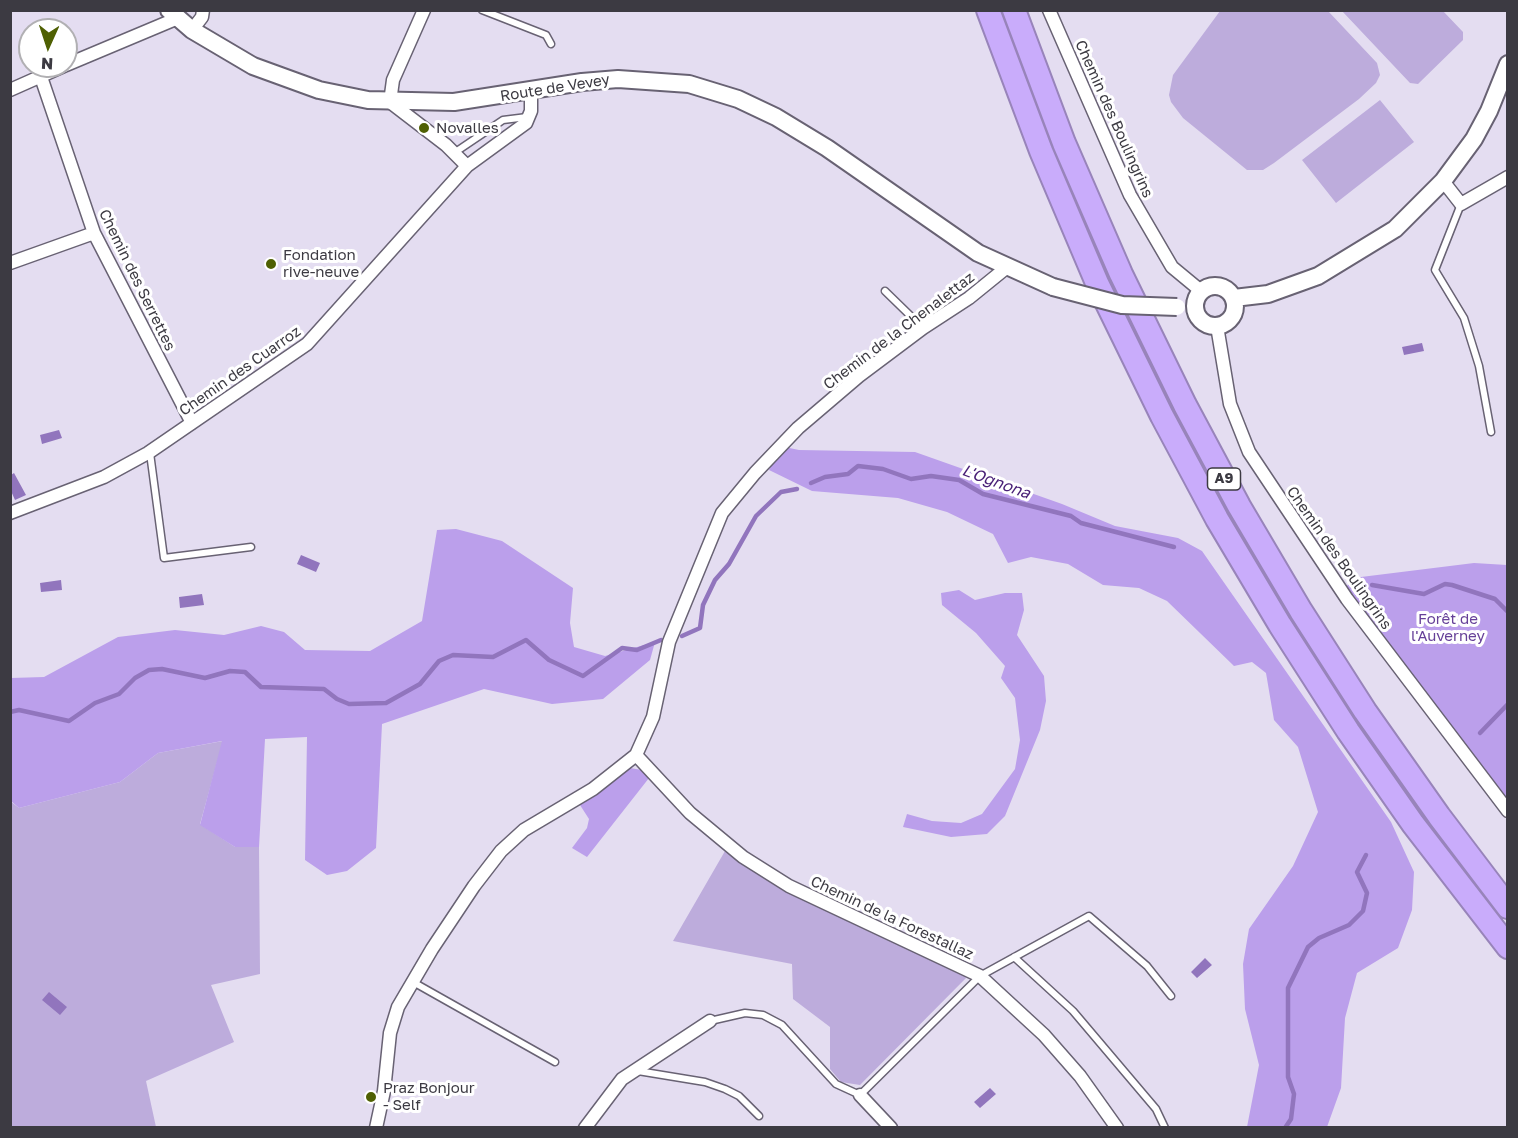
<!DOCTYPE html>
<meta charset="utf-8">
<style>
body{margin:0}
#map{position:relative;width:1518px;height:1138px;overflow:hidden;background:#e4ddf1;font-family:"Golos Text",sans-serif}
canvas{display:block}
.frame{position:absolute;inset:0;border:12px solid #3c3a42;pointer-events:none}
.north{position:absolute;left:18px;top:18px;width:60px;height:60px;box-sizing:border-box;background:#fff;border:2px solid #b1b0b3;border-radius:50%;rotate:183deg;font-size:16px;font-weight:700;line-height:24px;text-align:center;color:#3c3a42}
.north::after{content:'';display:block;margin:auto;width:21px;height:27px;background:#4f6003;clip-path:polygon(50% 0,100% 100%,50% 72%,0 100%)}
</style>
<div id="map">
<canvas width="1518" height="1138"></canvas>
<div class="frame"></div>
<div class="north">N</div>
</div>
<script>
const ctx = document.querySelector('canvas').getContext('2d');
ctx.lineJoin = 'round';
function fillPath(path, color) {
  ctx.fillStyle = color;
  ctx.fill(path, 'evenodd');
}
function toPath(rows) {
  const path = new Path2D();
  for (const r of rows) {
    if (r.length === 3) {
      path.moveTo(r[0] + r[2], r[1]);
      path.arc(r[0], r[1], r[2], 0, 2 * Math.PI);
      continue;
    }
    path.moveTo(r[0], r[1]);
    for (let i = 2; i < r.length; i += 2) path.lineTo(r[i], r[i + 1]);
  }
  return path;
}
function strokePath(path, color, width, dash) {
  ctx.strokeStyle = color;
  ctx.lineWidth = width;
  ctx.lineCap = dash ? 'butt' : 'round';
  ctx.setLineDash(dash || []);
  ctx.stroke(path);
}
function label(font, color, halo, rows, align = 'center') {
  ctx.font = font + ' "Golos Text",sans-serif';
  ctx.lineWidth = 6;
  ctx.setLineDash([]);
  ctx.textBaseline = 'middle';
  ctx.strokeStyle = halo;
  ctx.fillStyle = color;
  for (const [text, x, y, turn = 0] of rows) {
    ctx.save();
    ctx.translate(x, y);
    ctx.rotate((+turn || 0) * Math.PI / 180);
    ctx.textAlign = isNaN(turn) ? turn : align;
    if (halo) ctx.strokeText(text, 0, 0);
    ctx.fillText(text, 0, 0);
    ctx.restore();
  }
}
fillPath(toPath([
 [1220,11,1328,11,1377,63,1380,75,1376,83,1359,99,1274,163,1263,170,1247,170,1183,118,1171,102,1169,95,1173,75],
 [1342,11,1443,11,1463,32,1463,40,1418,84,1410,83],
 [1380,100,1414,142,1336,203,1302,160],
 [223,741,200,824,235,847,259,847,260,974,211,985,234,1042,146,1081,156,1127,11,1127,10,801,19,808,120,782,158,753],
 [725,851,778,884,782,890,962,972,966,978,860,1085,841,1082,830,1069,830,1027,793,999,792,964,673,941]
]), '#bdacdc');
fillPath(toPath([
 [780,446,799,450,915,452,1062,504,1115,526,1178,538,1202,551,1391,822,1414,872,1412,910,1398,948,1357,973,1345,1018,1341,1088,1327,1127,1247,1127,1259,1065,1245,1009,1243,964,1249,929,1293,866,1318,812,1298,747,1274,720,1266,673,1252,662,1234,666,1167,601,1139,588,1103,585,1068,564,1031,557,1008,563,993,534,947,512,898,498,812,491,769,470],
 [456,529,502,541,573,588,570,623,574,647,605,656,655,642,650,660,603,699,552,704,484,689,382,724,376,848,347,871,327,875,305,860,307,737,265,739,259,847,235,847,200,825,222,741,158,753,120,782,19,808,11,801,11,678,44,677,118,637,175,630,224,635,261,626,284,632,305,650,370,651,422,621,437,530],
 [1474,563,1507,565,1507,800,1343,588,1361,577],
 [959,590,975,600,1005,593,1022,593,1024,610,1017,635,1044,676,1046,701,1040,730,1005,816,987,834,951,837,903,827,907,814,932,821,961,823,982,814,1015,769,1020,740,1015,698,1001,678,1005,666,976,633,942,605,941,593],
 [630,768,642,770,649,778,587,857,572,848,587,828,589,819,580,805,580,801]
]), '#bb9feb');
fillPath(toPath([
 [1422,343,1424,351,1404,355,1402,347],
 [59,430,62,438,42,444,40,435],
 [14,473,26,495,15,500,11,491,11,475],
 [301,555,320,563,316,572,297,564],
 [61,580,62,590,41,592,40,583],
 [202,594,204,605,180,608,179,597],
 [1205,958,1212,965,1197,978,1191,972],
 [49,992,67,1007,60,1015,42,1000],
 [990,1088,996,1094,980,1108,974,1102]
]), '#9175bd');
strokePath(toPath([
 [811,483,825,477,848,474,858,466,883,469,911,479,931,476,959,480,983,494,1071,516,1081,523,1174,547],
 [1372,585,1424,594,1445,584,1452,585,1495,599,1508,612],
 [682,636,700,628,703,605,715,580,729,564,756,516,781,492,797,489],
 [10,712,19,710,69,721,95,703,119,694,135,678,149,670,162,669,205,678,230,671,245,672,261,687,324,689,337,699,349,704,386,703,420,684,439,661,453,655,493,657,526,640,549,660,583,676,622,648,637,650,661,640],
 [1480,733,1508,704],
 [1285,1128,1291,1119,1294,1094,1288,1077,1288,988,1308,947,1319,938,1349,925,1363,911,1367,893,1357,872,1366,855]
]), '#9175bd', 4.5);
const service = toPath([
 [482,10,546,35,551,44],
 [454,153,503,120,527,117],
 [1461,204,1435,270,1464,318,1479,366,1491,432],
 [885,291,923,328],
 [150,453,164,558,251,547],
 [1014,957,1073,1011,1156,1109,1165,1128],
 [413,982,555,1062],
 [710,1021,745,1013,763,1015,782,1025,836,1084,860,1095,980,976,1089,916,1147,966,1171,996],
 [638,1071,705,1082,725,1089,739,1096,759,1116]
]);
const minor = toPath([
 [424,10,393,80,390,102,446,145,467,166],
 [1049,10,1130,195,1172,267,1201,291],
 [192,30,202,17,203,10],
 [66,65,178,18],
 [41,77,94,233,192,423],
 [10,90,64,66],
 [1443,181,1461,204,1508,177],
 [10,263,94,233],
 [1217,326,1230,404,1249,452,1347,599,1508,811],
 [10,513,104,477,148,453,307,344,467,166,526,123,531,111,531,91],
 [636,755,690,813,743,857,789,886,980,976,1044,1035,1080,1076,1117,1128],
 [860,1095,891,1128],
 [376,1128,384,1091,390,1033,398,1007,432,949,474,886,501,851,524,830,593,789,636,755,653,717,669,642,722,513,755,473,798,428,859,376,923,328,969,298,1006,268],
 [585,1128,622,1079,710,1021]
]);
const tertiary = toPath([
 [169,10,192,30,253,66,319,90,368,100,454,102,582,82,618,79,689,84,738,99,776,117,827,148,978,253,1053,287],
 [1215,306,20],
 [1234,298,1268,294,1318,276,1395,229,1443,181,1474,139,1489,111,1508,64]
]);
const motorway = toPath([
 [988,10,1041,151,1097,283,1162,416,1217,519,1280,625,1348,731,1413,824,1508,947],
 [1014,10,1064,143,1121,274,1185,405,1239,506,1301,611,1365,711,1439,816,1508,907]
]);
strokePath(service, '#686273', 9);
strokePath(minor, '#686273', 15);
strokePath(tertiary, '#686273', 20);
strokePath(motorway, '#9884ba', 26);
strokePath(service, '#fff', 6);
strokePath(minor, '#fff', 12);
strokePath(tertiary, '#fff', 16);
strokePath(motorway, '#c9acfb', 22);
const tertiaryBridge = toPath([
 [1053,287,1122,305,1177,307]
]);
strokePath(tertiaryBridge, '#686273', 20, []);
strokePath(tertiaryBridge, '#fff', 16);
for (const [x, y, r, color] of [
 [424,128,6,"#4f6003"],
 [271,264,6,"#4f6003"],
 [371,1097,6,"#4f6003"]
]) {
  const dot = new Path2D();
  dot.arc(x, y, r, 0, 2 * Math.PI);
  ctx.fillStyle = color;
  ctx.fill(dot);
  strokePath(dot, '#fff', 2);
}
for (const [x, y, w] of [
 [1224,479,33]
]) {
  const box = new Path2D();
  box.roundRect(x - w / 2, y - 11, w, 22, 4.5);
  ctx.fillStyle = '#fff';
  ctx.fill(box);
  strokePath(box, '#3c3a42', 1.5);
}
label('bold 14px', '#3c3a42', null, [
 ["A9",1224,479]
]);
label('15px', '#3c3a42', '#fff', [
 ["Route de Vevey",555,88,-9],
 ["Chemin des Boulingrins",1114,119,66],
 ["Chemin des Serrettes",137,280,64],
 ["Chemin de la Chenalettaz",899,331,-37],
 ["Chemin des Cuarroz",240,371,-35],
 ["Chemin des Boulingrins",1339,558,55],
 ["Chemin de la Forestallaz",892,918,25]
]);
label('15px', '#3c3a42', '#fff', [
 ["Novalles",436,128],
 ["Fondation",283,255],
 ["rive-neuve",283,272],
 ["Praz Bonjour",383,1088],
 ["- Self",383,1105]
], 'left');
label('15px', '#664098', '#fff', [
 ["Forêt de",1448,619],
 ["l'Auverney",1448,636]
]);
label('italic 16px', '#481f76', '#fff', [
 ["L'Ognona",996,482,20]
]);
</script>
